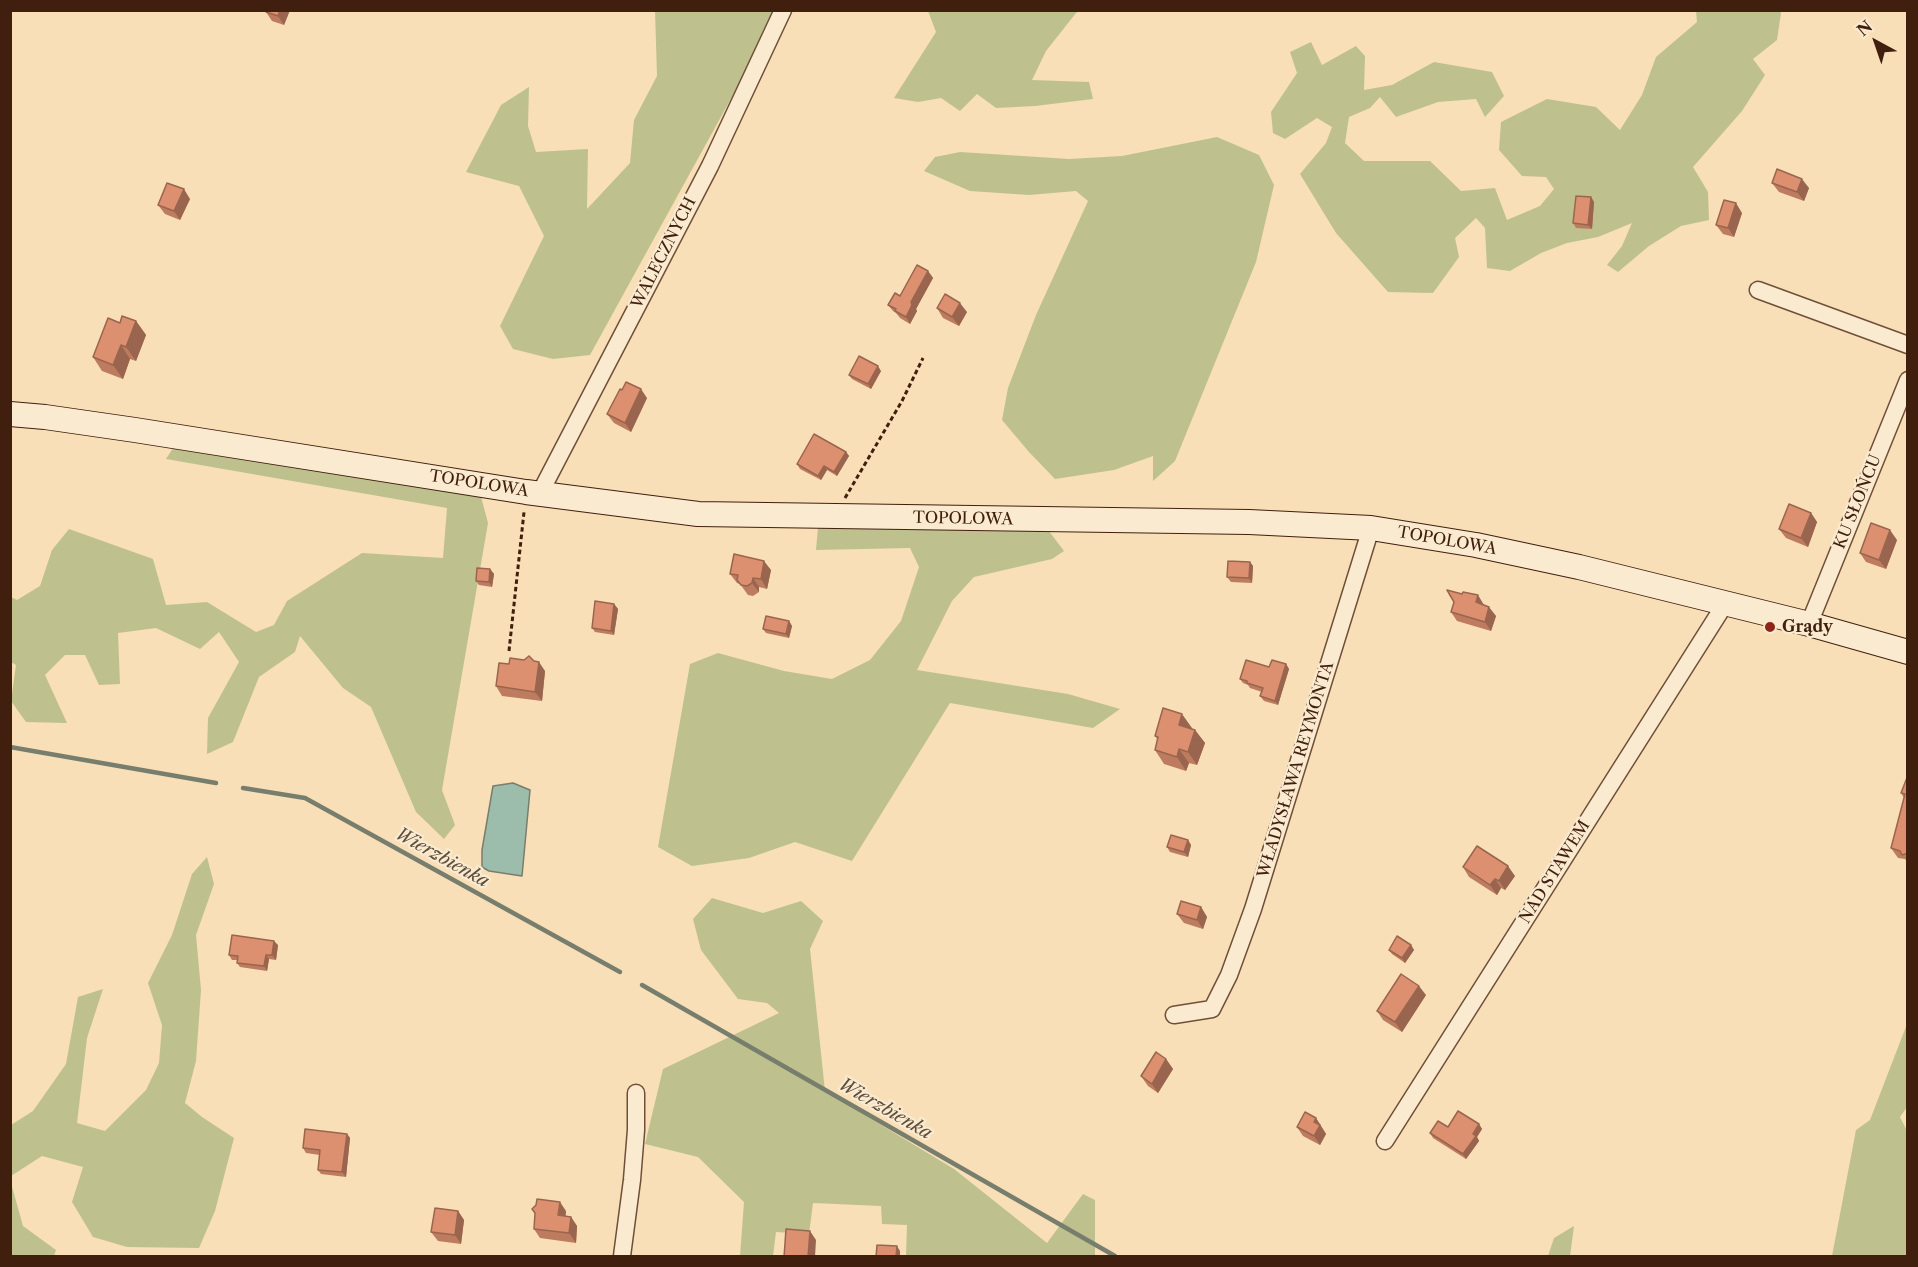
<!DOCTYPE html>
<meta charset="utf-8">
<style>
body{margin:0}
#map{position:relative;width:1918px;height:1267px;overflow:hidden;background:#f8dfb7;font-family:"Libre Caslon Text",serif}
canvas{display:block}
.frame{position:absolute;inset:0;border:12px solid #411f0e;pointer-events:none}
.north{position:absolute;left:1846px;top:12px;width:60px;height:60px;-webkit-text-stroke:4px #faead0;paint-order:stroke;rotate:320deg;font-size:16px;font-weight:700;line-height:24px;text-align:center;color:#411f0e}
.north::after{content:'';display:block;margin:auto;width:21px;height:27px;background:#411f0e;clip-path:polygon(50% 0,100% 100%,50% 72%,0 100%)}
</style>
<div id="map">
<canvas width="1918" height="1267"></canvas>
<div class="frame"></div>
<div class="north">N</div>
</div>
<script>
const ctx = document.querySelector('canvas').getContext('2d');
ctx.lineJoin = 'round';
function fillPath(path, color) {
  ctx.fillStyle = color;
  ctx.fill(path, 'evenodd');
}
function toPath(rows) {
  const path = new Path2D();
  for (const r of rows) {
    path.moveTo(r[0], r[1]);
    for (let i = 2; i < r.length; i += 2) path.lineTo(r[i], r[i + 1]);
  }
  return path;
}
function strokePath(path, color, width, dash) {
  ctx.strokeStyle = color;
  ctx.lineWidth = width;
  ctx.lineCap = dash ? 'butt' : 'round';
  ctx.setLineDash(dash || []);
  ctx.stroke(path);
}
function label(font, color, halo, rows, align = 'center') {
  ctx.font = font + ' "Libre Caslon Text",serif';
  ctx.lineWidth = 4.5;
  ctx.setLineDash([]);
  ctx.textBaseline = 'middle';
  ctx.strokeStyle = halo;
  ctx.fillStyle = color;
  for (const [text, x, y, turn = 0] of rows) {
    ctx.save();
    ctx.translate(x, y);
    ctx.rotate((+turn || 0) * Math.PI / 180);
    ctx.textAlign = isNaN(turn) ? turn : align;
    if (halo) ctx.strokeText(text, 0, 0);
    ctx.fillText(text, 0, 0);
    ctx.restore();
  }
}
fillPath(toPath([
 [1780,10,1781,13,1777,40,1753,59,1765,75,1742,111,1693,167,1708,192,1709,220,1681,226,1649,246,1618,272,1607,265,1622,246,1632,223,1598,237,1567,243,1541,253,1510,271,1487,268,1485,228,1476,218,1455,238,1459,257,1433,293,1388,292,1336,233,1300,174,1326,143,1332,127,1317,118,1285,139,1273,133,1271,112,1297,73,1290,52,1311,42,1322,65,1356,46,1365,56,1364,90,1392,85,1434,62,1492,72,1504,96,1485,117,1476,99,1438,102,1396,117,1380,97,1370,108,1349,117,1345,143,1364,161,1430,161,1461,191,1495,188,1507,220,1540,206,1554,189,1546,177,1522,176,1499,150,1501,122,1547,99,1596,107,1620,130,1642,95,1656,57,1697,22,1696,11],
 [655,11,773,11,761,44,590,355,553,359,513,349,500,326,544,236,519,186,466,172,501,105,529,87,528,126,536,152,588,149,587,209,630,163,634,120,657,76],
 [928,11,1080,11,1076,13,1046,51,1032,80,1089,82,1093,99,1035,106,996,108,977,94,960,111,941,98,918,102,894,98,936,32],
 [1217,137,1259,155,1274,185,1256,262,1175,461,1153,481,1153,456,1114,470,1055,479,1029,452,1002,420,1008,388,1036,315,1088,201,1076,191,1029,195,970,191,924,171,935,157,960,152,1069,159,1122,156],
 [177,442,480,493,488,523,442,790,455,825,444,839,416,812,371,707,343,688,300,636,295,652,259,677,233,742,207,754,208,718,239,662,219,632,200,649,156,628,118,633,120,684,99,685,85,655,65,655,45,675,67,723,26,722,11,701,16,665,11,662,11,597,17,600,40,586,52,550,69,529,153,559,166,605,207,602,256,632,274,625,287,601,362,553,443,558,447,508,166,459],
 [820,504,1036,514,1064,551,1052,559,974,577,952,601,917,670,1068,694,1120,709,1093,728,950,703,852,861,795,842,749,858,692,866,658,847,690,664,718,653,784,671,832,679,870,660,901,621,919,567,910,548,816,550],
 [207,857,214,884,196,935,201,990,196,1061,185,1103,202,1117,234,1138,215,1211,199,1248,127,1247,93,1237,72,1202,83,1167,42,1156,11,1176,11,1125,33,1111,66,1064,78,997,103,989,87,1038,77,1123,105,1131,146,1090,159,1063,162,1025,148,983,172,935,192,874],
 [712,898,763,913,801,901,823,921,810,949,825,1091,954,1169,1047,1243,1083,1194,1095,1200,1095,1256,906,1256,907,1225,882,1224,881,1206,813,1203,809,1234,776,1232,773,1256,740,1256,744,1202,698,1157,645,1144,663,1069,779,1013,767,1003,738,999,701,950,693,919],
 [1907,1024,1907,1107,1900,1117,1908,1133,1907,1256,1832,1256,1856,1130,1870,1120],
 [11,1183,23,1226,56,1250,54,1256,11,1256],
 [1574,1226,1570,1256,1548,1256,1554,1238]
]), '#bec18e');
const water = toPath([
 [513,783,530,790,522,876,489,871,482,867,482,850,493,786,513,783]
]);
fillPath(water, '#9dbdac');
strokePath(water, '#787e6d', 1.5);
strokePath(toPath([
 [10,747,216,783],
 [243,788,305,798,620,972],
 [642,985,1115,1256]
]), '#787e6d', 4.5);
const street = toPath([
 [1758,290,1908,345],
 [540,493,710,166,783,10],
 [1809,624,1908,380],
 [1174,1015,1212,1009,1229,975,1253,909,1371,528],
 [1385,1141,1725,604],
 [622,1256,632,1180,636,1130,636,1093]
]);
const secondary = toPath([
 [10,414,45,417,135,430,526,492,698,514,1249,522,1371,528,1476,545,1579,567,1809,624,1908,652]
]);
strokePath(street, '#6f4f38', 19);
strokePath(secondary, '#411f0e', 26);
strokePath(toPath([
 [845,498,902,401,923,358],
 [509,651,524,512]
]), '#411f0e', 3, [4.5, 3]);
strokePath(street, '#faead0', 16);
strokePath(secondary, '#faead0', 24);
fillPath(toPath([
 [290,10,284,25,272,21,266,12],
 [1772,183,1809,188,1804,201,1779,192],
 [1591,197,1594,202,1592,229,1576,228,1573,223],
 [190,199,180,220,165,214,158,205],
 [1742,213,1734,237,1723,234,1716,225],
 [928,271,933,278,916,309,917,311,910,324,900,318,896,313,893,311,888,305],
 [937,308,967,312,959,326,943,318],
 [136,321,146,335,136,361,130,359,123,379,102,371,93,357,120,323],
 [881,371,871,389,852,379,849,375],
 [647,398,631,432,614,423,607,414],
 [846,452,849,456,837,476,827,470,821,480,800,469,797,464],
 [1811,513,1817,522,1808,547,1786,538,1779,529],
 [1897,540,1886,569,1866,562,1860,553],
 [1250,562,1253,566,1252,583,1231,582,1227,577],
 [490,569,494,574,492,587,479,585,476,581],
 [771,570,767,589,759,587,759,592,753,596,748,595,740,584,737,583,730,574],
 [614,604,618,609,614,635,595,632,592,628],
 [1484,605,1496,616,1491,631,1457,621,1451,612],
 [789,621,792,626,789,638,766,633,763,629],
 [524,660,534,661,545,671,542,701,502,696,496,686,509,664],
 [1286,664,1289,669,1278,705,1264,701,1260,696,1262,692,1250,688,1248,685,1243,683,1240,679,1269,667],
 [1192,728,1191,729,1195,730,1205,743,1197,765,1189,763,1186,771,1164,764,1155,750,1158,740,1155,736],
 [1908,775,1908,863,1905,859,1898,858,1891,848,1904,798,1901,793],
 [1188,840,1191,845,1188,857,1170,852,1167,847],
 [1463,867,1515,876,1505,890,1501,888,1497,895,1469,877],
 [1201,907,1207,917,1203,929,1184,923,1177,914],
 [278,945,276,960,269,959,267,971,240,967,237,963,237,960,232,960,229,955],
 [1411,945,1414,950,1405,963,1392,954,1389,950],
 [1426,995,1402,1032,1383,1020,1377,1011],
 [1166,1059,1173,1069,1158,1093,1148,1086,1141,1076],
 [1316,1118,1326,1134,1320,1145,1303,1136,1297,1127],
 [1479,1124,1482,1129,1477,1137,1479,1141,1466,1159,1433,1138,1430,1133,1448,1127],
 [347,1134,350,1138,346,1177,321,1174,318,1170,320,1155,306,1153,303,1148],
 [458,1211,464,1220,461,1244,438,1241,431,1232],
 [566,1211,565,1216,571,1217,577,1226,576,1243,540,1238,534,1229]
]), '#bd7c5f');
fillPath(toPath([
 [280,10,290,10,284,25,278,16],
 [1802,179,1809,188,1804,201,1797,192],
 [184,189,190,199,180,220,174,211],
 [1591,197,1594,202,1592,229,1588,225],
 [1736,203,1742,213,1734,237,1728,228],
 [928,271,933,278,916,309,917,311,910,324,906,317,911,302],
 [960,303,967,312,959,326,952,317],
 [136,321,146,335,136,361,126,347],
 [121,345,130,359,123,379,113,365],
 [878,366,881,371,871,389,868,384],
 [641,389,647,398,631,432,625,423],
 [846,452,849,456,837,476,834,472],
 [824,466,827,470,821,480,818,476],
 [1811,513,1817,522,1808,547,1801,538],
 [1890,530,1897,540,1886,569,1879,560],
 [764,561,771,570,767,589,761,579],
 [1250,562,1253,566,1252,583,1249,578],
 [490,569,494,574,492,587,489,582],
 [753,578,759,587,759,592,752,583],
 [1478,595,1484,605,1476,602],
 [614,604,618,609,614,635,611,631],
 [1489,607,1496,616,1491,631,1485,622],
 [789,621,792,626,789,638,786,634],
 [539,662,545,671,542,701,535,692],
 [1286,664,1289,669,1278,705,1275,701],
 [1182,714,1192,728,1188,738,1179,725],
 [1195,730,1205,743,1197,765,1188,752],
 [1179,749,1189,763,1186,771,1177,757],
 [1188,840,1191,845,1188,857,1184,852],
 [1508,866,1515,876,1505,890,1499,881],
 [1495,879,1501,888,1497,895,1490,885],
 [1201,907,1207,917,1203,929,1197,920],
 [274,941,278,945,276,960,272,955],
 [1411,945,1414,950,1405,963,1402,958],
 [266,955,269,959,267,971,264,966],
 [1419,986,1426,995,1402,1032,1395,1022],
 [1166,1059,1173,1069,1158,1093,1152,1084],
 [1316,1118,1326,1134,1320,1145,1314,1136,1314,1122],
 [1479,1124,1482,1129,1477,1137,1479,1141,1466,1159,1463,1154,1473,1134],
 [347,1134,350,1138,346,1177,342,1172],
 [560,1202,566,1211,565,1224,558,1215],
 [458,1211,464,1220,461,1244,455,1235],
 [571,1217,577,1226,576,1243,569,1233],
 [810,1231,816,1240,815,1257,808,1257],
 [897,1246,900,1251,900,1257,896,1257]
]), '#9a654e');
const building = toPath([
 [267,10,280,10,278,16,266,12,267,10],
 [1777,169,1802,179,1797,192,1772,183,1777,169],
 [167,183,184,189,174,211,158,205,167,183],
 [1576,196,1591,197,1588,225,1573,223,1576,196],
 [1724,200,1736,203,1728,228,1716,225,1724,200],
 [917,265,928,271,911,302,912,305,906,317,895,311,896,309,888,305,895,293,900,296,917,265],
 [945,294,960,303,952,317,937,308,945,294],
 [122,316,136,321,126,347,121,345,113,365,93,357,108,318,120,323,122,316],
 [859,356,878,366,868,384,849,375,859,356],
 [626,382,641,389,625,423,607,414,620,389,622,390,626,382],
 [814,434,846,452,834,472,824,466,818,476,797,464,814,434],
 [1789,504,1811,513,1801,538,1779,529,1789,504],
 [1871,523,1890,530,1879,560,1860,553,1871,523],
 [734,554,764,561,761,579,753,578,752,583,747,586,741,585,737,580,738,575,730,574,734,554],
 [1228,561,1250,562,1249,578,1227,577,1228,561],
 [477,568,490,569,489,582,476,581,477,568],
 [1447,590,1462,594,1463,592,1478,595,1476,602,1489,607,1485,622,1451,612,1454,602,1447,590],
 [595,601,614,604,611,631,592,628,595,601],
 [766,616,789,621,786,634,763,629,766,616],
 [529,656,534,661,539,662,535,692,496,686,499,663,509,664,510,658,524,660,529,656],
 [1246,660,1269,667,1272,660,1286,664,1275,701,1260,696,1263,688,1247,683,1247,681,1240,679,1246,660],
 [1163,708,1182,714,1179,725,1195,730,1188,752,1179,749,1177,757,1155,750,1158,737,1155,736,1163,708],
 [1908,775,1908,853,1902,855,1900,851,1891,848,1905,794,1901,793,1908,775],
 [1171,835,1188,840,1184,852,1167,847,1171,835],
 [1477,846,1508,866,1499,881,1495,879,1490,885,1463,867,1477,846],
 [1181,901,1201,907,1197,920,1177,914,1181,901],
 [232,935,274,941,272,955,266,955,264,966,237,963,238,956,229,955,232,935],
 [1397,936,1411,945,1402,958,1389,950,1397,936],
 [1401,974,1419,986,1395,1022,1377,1011,1401,974],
 [1156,1052,1166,1059,1152,1084,1141,1076,1156,1052],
 [1458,1111,1479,1124,1473,1134,1476,1136,1463,1154,1430,1133,1438,1121,1448,1127,1458,1111],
 [1305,1112,1316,1118,1314,1122,1320,1125,1314,1136,1297,1127,1305,1112],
 [305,1129,347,1134,342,1172,318,1170,320,1150,303,1148,305,1129],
 [537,1199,560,1202,558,1215,571,1217,569,1233,534,1229,535,1213,532,1209,536,1205,537,1199],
 [435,1208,458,1211,455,1235,431,1232,435,1208],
 [786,1229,810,1231,808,1257,784,1257,786,1229],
 [877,1245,897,1246,896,1257,876,1257,877,1245]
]);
fillPath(building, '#dc906f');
strokePath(building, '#9a654e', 1.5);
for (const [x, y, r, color] of [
 [1770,627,6,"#8f2418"]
]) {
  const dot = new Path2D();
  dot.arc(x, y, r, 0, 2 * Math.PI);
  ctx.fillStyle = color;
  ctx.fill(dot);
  strokePath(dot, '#faead0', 2);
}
label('16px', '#411f0e', '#faead0', [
 ["WALECZNYCH",664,253,-63],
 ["TOPOLOWA",479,484,9],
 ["KU SŁOŃCU",1858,502,-68],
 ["TOPOLOWA",963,519,1],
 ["TOPOLOWA",1447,541,10],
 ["WŁADYSŁAWA REYMONTA",1296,770,-73],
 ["NAD STAWEM",1555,872,-58]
]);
label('bold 16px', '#411f0e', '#faead0', [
 ["Grądy",1782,627]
], 'left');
label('italic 18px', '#5d4e3d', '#faead0', [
 ["Wierzbienka",442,858,29],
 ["Wierzbienka",885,1109,30]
]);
</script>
